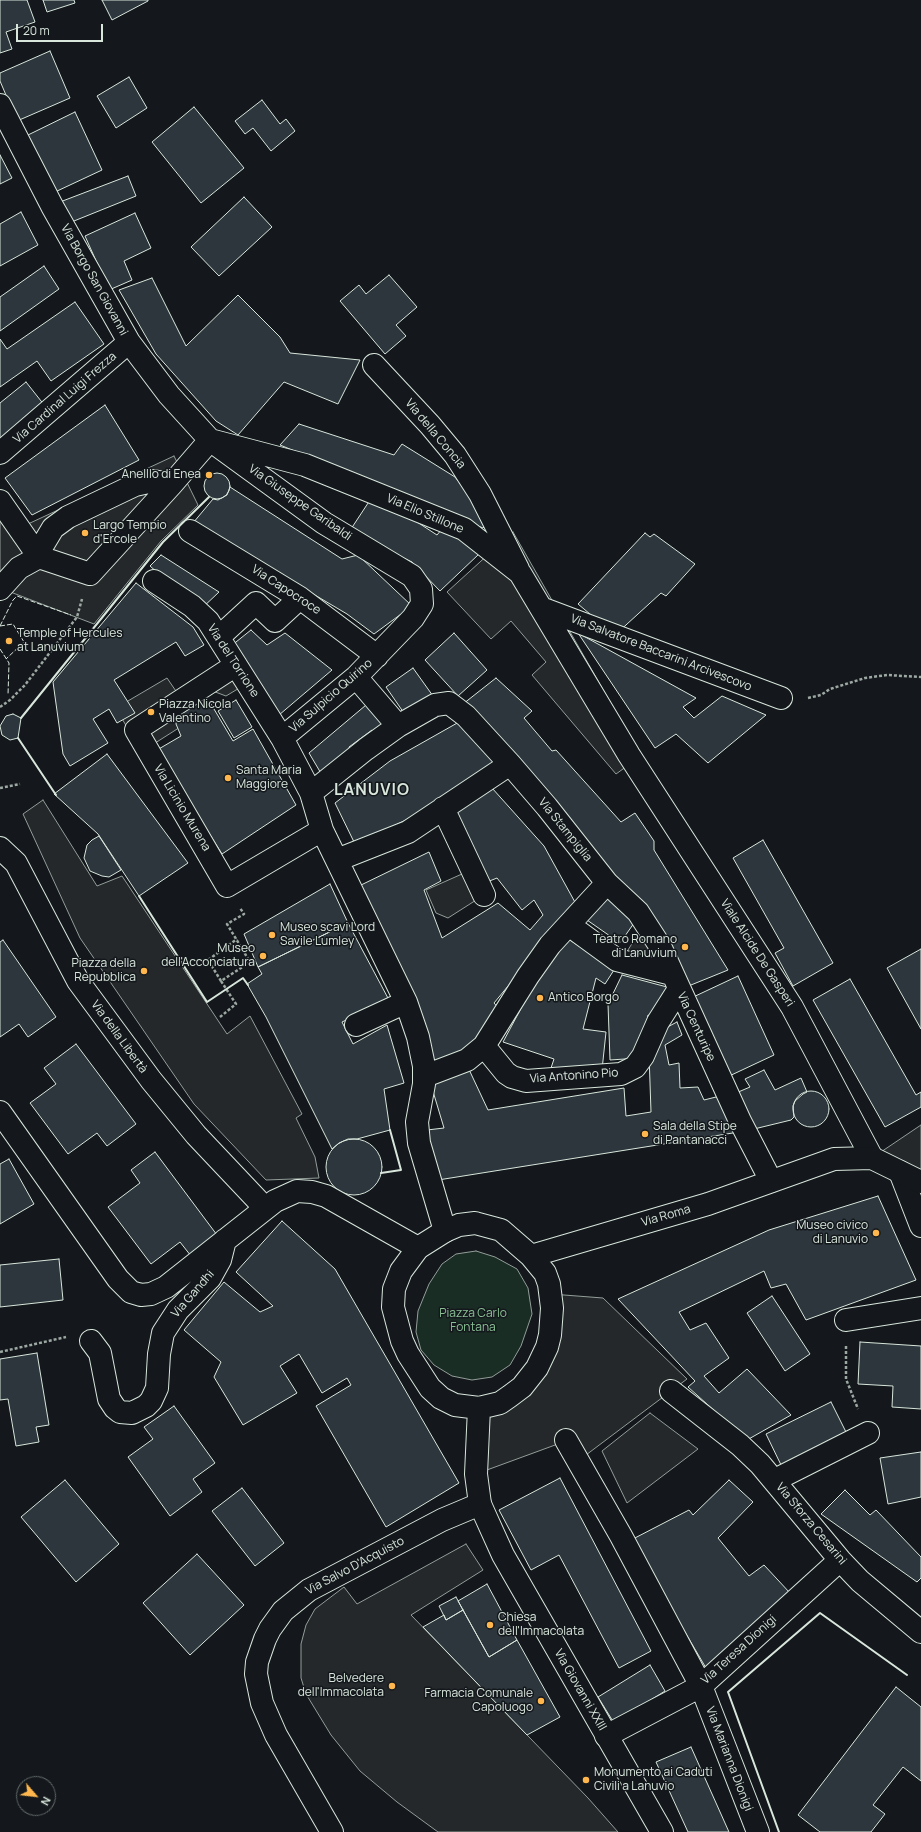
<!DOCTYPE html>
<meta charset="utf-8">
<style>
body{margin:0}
#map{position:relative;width:921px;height:1832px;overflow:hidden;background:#14181c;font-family:Manrope,sans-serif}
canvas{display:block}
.north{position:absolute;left:16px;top:1776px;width:40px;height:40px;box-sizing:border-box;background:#14181c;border:1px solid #626a69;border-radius:50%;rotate:118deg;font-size:11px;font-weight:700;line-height:16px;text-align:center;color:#d8e6dc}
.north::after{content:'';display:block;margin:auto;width:14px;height:18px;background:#ffb74d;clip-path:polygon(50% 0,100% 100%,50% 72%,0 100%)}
.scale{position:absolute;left:16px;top:24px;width:87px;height:18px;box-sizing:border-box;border:2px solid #d8e6dc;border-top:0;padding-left:5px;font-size:12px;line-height:14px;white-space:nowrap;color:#d8e6dc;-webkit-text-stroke:3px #14181c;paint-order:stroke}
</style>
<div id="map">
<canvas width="921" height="1832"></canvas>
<div class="north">N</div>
<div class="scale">20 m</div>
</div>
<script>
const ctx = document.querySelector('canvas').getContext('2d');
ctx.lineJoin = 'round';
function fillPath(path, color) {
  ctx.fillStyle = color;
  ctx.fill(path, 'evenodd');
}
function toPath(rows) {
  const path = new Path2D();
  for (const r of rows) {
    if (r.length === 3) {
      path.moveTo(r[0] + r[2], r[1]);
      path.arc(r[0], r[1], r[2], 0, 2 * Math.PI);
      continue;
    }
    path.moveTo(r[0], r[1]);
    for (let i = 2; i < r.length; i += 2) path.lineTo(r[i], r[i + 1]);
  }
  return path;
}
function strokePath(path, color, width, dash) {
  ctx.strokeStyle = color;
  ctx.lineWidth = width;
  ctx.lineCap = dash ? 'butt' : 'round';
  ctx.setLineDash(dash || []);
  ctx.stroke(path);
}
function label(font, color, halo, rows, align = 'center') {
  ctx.font = font + ' Manrope,sans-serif';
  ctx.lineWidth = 3;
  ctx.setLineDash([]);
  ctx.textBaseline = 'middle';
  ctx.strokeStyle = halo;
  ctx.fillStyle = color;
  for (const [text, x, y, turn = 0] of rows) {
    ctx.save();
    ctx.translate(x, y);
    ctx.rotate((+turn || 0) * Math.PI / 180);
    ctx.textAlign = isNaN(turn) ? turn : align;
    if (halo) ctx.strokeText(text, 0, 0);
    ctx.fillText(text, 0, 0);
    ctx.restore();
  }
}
const green = toPath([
 [476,1251,495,1257,517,1269,528,1288,532,1314,521,1346,510,1365,492,1377,472,1380,452,1376,434,1365,421,1350,416,1332,418,1311,429,1284,442,1264,456,1254,476,1251]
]);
fillPath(green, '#1a2d24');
strokePath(green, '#939e99', 1);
const parking = toPath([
 [174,456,198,505,161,541,94,624,0,588,0,506,28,524,174,456],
 [513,532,641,756,616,774,532,675,546,662,511,621,491,639,447,592,513,532],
 [226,666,241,687,226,696,210,690,196,693,185,724,141,752,116,708,167,678,180,697,226,666],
 [43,800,97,886,122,876,227,1034,250,1016,302,1114,296,1118,315,1157,319,1178,266,1180,194,1104,80,938,23,814,43,800],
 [471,870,484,895,448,918,436,913,426,890,471,870],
 [645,923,672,974,621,961,645,923],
 [921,1125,921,1182,872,1158,921,1125],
 [551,1294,603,1298,687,1379,578,1461,566,1441,476,1474,479,1408,529,1378,551,1294],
 [650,1413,698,1449,627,1503,602,1451,650,1413],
 [466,1544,483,1570,411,1615,588,1798,618,1832,438,1832,397,1802,360,1771,331,1735,306,1694,301,1678,301,1644,306,1625,315,1609,344,1587,357,1604,466,1544]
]);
fillPath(parking, '#24282b');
strokePath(parking, '#939e99', 1);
const building = toPath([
 [0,0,27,0,35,22,6,32,12,49,0,53,0,0],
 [43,0,74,0,75,3,47,12,43,0],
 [102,0,148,0,148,1,112,20,102,0],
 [50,51,70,98,17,121,0,81,0,73,50,51],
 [129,77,147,108,116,128,97,96,129,77],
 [262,100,280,124,286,119,295,131,271,151,253,128,245,134,235,121,262,100],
 [194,107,244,168,201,203,152,142,194,107],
 [75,112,102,170,55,192,28,135,75,112],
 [0,155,12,178,0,184,0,155],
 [128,176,136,196,69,223,60,202,128,176],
 [244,197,272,227,219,276,191,247,244,197],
 [21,212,38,245,0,266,0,224,21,212],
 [135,213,151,248,124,261,132,280,109,290,85,236,135,213],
 [44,266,59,289,0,331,0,297,44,266],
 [389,275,417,307,396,325,406,336,385,354,340,301,359,285,366,294,389,275],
 [152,278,186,346,238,295,280,337,290,353,360,360,338,404,284,382,238,435,216,421,156,354,119,290,152,278],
 [75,302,104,344,51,381,37,361,0,387,0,339,7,349,75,302],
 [26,382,45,406,0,442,0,403,26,382],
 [105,405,139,460,32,515,5,478,105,405],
 [299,424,394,455,402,444,455,477,490,521,483,528,280,445,299,424],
 [217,486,13],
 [230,487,342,559,358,555,412,606,374,634,347,614,193,523,213,499,218,500,227,495,230,487],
 [374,494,437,535,446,524,479,554,440,591,412,562,349,532,374,494],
 [645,533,650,537,654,534,695,564,666,596,661,593,615,635,578,604,645,533],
 [161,555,219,592,200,610,150,566,161,555],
 [136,583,193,627,204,645,185,656,176,642,114,680,135,713,117,723,109,709,93,719,108,743,70,766,63,754,53,682,136,583],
 [251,630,267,645,285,633,332,670,279,715,231,646,251,630],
 [454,633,487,670,458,696,425,660,454,633],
 [578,633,696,698,683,707,694,718,722,696,766,715,708,763,676,734,655,748,578,633],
 [413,668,433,696,406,716,386,687,413,668],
 [496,678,532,711,524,718,552,751,556,750,621,822,635,813,654,841,654,850,728,970,686,987,463,704,496,678],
 [236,700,252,727,234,738,218,711,236,700],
 [372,700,392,725,376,735,372,730,349,747,352,754,322,775,309,753,372,700],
 [196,701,211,704,233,741,253,729,296,805,222,854,157,750,181,736,176,724,177,714,196,701],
 [13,714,21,718,18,738,10,740,2,735,0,726,6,716,13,714],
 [459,722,496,765,423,812,355,844,335,803,390,761,459,722],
 [107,754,188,863,139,896,98,834,54,794,107,754],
 [492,788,544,846,576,904,494,1003,501,1011,466,1052,435,1065,420,1009,359,886,429,852,441,881,424,890,442,938,498,903,530,930,543,915,534,900,522,910,497,878,487,882,452,813,492,788],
 [99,836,121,870,109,877,102,876,90,871,84,858,87,845,92,840,99,836],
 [763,840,833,963,793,986,775,953,784,948,733,858,763,840],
 [330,884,348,923,258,967,244,934,330,884],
 [606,893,639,916,620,943,587,920,606,893],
 [348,923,389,1000,342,1022,353,1044,387,1025,404,1083,384,1089,390,1130,357,1139,348,1139,339,1143,332,1149,266,1017,247,984,262,974,258,967,348,923],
 [567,938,614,970,605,984,596,978,583,1029,606,1032,602,1070,551,1068,554,1059,503,1042,555,945,567,938],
 [3,940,56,1017,28,1037,19,1024,0,1037,0,942,3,940],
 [921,949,921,1029,887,968,921,949],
 [622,975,667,987,653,1017,648,1015,640,1058,610,1060,608,1004,622,975],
 [738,976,774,1055,725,1078,689,999,738,976],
 [850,979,916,1095,921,1092,921,1107,885,1127,813,1000,850,979],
 [677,1022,682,1035,665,1045,669,1065,679,1063,680,1088,698,1087,704,1100,720,1096,739,1132,438,1180,427,1130,444,1128,429,1078,465,1061,488,1110,624,1088,626,1116,651,1112,649,1054,658,1032,677,1022],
 [76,1044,136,1124,107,1146,97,1133,68,1154,30,1103,56,1084,44,1068,76,1044],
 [764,1070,775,1090,801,1078,807,1092,803,1094,795,1101,793,1106,794,1117,791,1120,754,1129,736,1093,750,1087,745,1079,764,1070],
 [811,1109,18],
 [354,1167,28],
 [155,1152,217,1235,191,1256,180,1242,151,1264,108,1207,140,1183,131,1170,155,1152],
 [9,1159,34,1204,0,1224,0,1164,9,1159],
 [878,1196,916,1280,806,1320,786,1284,771,1288,764,1271,679,1312,690,1330,706,1323,729,1358,704,1376,719,1393,747,1369,791,1415,747,1440,688,1387,695,1381,618,1299,769,1230,878,1196],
 [282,1221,335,1269,459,1483,386,1527,316,1406,351,1385,347,1378,322,1393,299,1354,280,1366,297,1393,243,1425,214,1377,221,1362,184,1330,224,1282,260,1312,273,1306,236,1272,282,1221],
 [59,1259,63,1300,0,1307,0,1265,59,1259],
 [772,1296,810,1354,785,1371,747,1313,772,1296],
 [860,1342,921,1346,921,1409,892,1407,893,1386,858,1384,860,1342],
 [37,1353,49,1425,36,1427,39,1442,16,1446,8,1399,0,1400,0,1359,37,1353],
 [831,1402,848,1436,783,1469,766,1434,831,1402],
 [174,1406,215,1463,193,1479,202,1492,170,1516,128,1457,153,1439,144,1427,174,1406],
 [921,1452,921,1497,888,1504,880,1458,921,1452],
 [560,1478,651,1651,619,1668,559,1555,531,1570,499,1510,560,1478],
 [65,1480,119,1544,76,1582,21,1517,65,1480],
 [729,1480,753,1502,718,1538,749,1576,764,1565,790,1593,706,1668,631,1540,689,1510,693,1515,729,1480],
 [242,1488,284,1543,255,1566,212,1511,242,1488],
 [845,1490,870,1515,876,1510,921,1557,921,1578,917,1582,821,1514,845,1490],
 [197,1554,244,1605,190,1655,143,1603,197,1554],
 [487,1584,517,1640,489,1657,458,1601,487,1584],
 [456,1597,463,1610,446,1620,439,1606,456,1597],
 [463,1610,489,1657,517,1640,560,1717,527,1735,423,1627,444,1615,446,1620,463,1610],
 [650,1665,665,1691,614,1723,598,1697,650,1665],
 [896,1687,921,1707,921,1781,903,1767,873,1805,885,1814,871,1832,820,1832,798,1815,896,1687],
 [691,1747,729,1832,688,1832,656,1762,691,1747]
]);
fillPath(building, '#2c363c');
strokePath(building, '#d8e6dc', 1);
const street = toPath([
 [0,105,52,206,129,342,169,395,210,440,324,523,412,576,421,589,422,604,413,618,356,677,282,738],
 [374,365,430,425,455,455,480,494,518,569],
 [210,440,305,465,464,529,520,573,629,755,792,1007,872,1158],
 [0,453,129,342],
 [172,484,153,481,135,485,68,517,53,528,41,548,39,557,90,574,172,484,210,440],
 [0,501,39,557,19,568,0,589],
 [190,531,300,598,377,656],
 [154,581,192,606,208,621,282,738,311,793,322,830,406,1002,418,1037,424,1066,424,1084,417,1122,419,1143,445,1231],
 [541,608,781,698],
 [219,637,256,603,275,621,300,598],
 [236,665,136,730,227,886,322,830],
 [356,677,398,726],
 [311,793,366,749,398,726,435,705,449,703,466,716,510,764,547,807,607,883,550,945,528,976,484,1046,467,1060,425,1076],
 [443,808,484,895],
 [0,848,16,863,78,981,151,1080,196,1135,265,1208],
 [337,860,408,832,510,764],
 [607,883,638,912,660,946,740,1121,771,1181],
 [569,925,617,960,672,974],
 [356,1025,406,1002],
 [484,1046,506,1073,512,1077,526,1081,621,1074,635,1067,643,1056,658,1022,679,989],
 [0,1112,118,1279,131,1292,141,1295,151,1294,166,1287,275,1201,297,1191,312,1192,326,1196,418,1248],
 [900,1172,921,1226],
 [846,1320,921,1308],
 [91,1341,100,1353,109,1399,115,1408,120,1412,132,1413,146,1406,151,1401,157,1388,159,1354,163,1333,178,1310,210,1278,220,1260,225,1240],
 [671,1391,740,1445,760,1464,840,1560,860,1581,921,1632],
 [566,1440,621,1536,701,1686,758,1832],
 [775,1480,868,1433],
 [606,1736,701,1686,840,1560],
 [332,1832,276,1735,262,1703,256,1674,257,1662,265,1639,270,1629,283,1611,309,1590,442,1520,480,1504]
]);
const secondary = toPath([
 [475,1223,501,1230,531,1256,545,1273,549,1284,552,1308,550,1335,547,1347,537,1368,522,1387,510,1396,500,1403,479,1408,455,1405,441,1398,430,1388,408,1354,402,1341,393,1307,394,1289,401,1271,418,1248,445,1231,459,1225,475,1223],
 [531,1256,708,1204,834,1159,872,1158,921,1182],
 [479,1408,476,1474,480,1504,484,1513,503,1555,662,1832]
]);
strokePath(street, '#d8e6dc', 24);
strokePath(secondary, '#d8e6dc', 24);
strokePath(toPath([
 [808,698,821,695,830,689,865,678,887,675,921,677],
 [0,707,10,700,25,685,77,617,82,599],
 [0,788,20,784],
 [221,981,208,960,237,939],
 [220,1017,236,1004,221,981,250,962,227,924,244,914,240,908],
 [846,1346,846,1379,858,1409],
 [0,1352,66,1337]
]), '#9da8a2', 2.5, [3, 2]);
strokePath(street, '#14181c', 22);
strokePath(secondary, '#14181c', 22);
strokePath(toPath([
 [0,626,13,600,17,596,71,615],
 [0,626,13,624,24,642,6,659],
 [0,649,9,663,8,695]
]), '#d8e6dc', 1, [5, 2]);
strokePath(toPath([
 [21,718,163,542,209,497],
 [18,738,56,795],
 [139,896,207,1002,243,978,248,985],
 [381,1173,401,1170,390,1130],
 [779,1832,728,1692,820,1613,907,1675]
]), '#d8e6dc', 2);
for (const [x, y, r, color] of [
 [209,475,4,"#ffb74d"],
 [85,533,4,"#ffb74d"],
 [9,641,4,"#ffb74d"],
 [151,712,4,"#ffb74d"],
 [228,778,4,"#ffb74d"],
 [272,935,4,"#ffb74d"],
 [685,947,4,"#ffb74d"],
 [263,956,4,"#ffb74d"],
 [144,971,4,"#ffb74d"],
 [540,998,4,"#ffb74d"],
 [645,1134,4,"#ffb74d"],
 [876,1233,4,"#ffb74d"],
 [490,1625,4,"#ffb74d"],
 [392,1686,4,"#ffb74d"],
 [541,1701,4,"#ffb74d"],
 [586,1780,4,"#ffb74d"]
]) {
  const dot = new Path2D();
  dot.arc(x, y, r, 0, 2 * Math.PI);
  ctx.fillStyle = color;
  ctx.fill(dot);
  strokePath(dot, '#14181c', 1.5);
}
label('12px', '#d8e6dc', '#14181c', [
 ["Via Borgo San Giovanni",94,280,61],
 ["Via Cardinal Luigi Frezza",65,398,-41],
 ["Via della Concia",435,434,50],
 ["Via Giuseppe Garibaldi",300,503,35],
 ["Via Elio Stillone",425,514,23],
 ["Via Capocroce",286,590,33],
 ["Via Salvatore Baccarini Arcivescovo",661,653,21],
 ["Via del Torrione",233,661,57],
 ["Via Sulpicio Quirino",331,696,-41],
 ["Via Licinio Murena",182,808,59],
 ["Via Stampiglia",565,830,51],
 ["Viale Alcide De Gasperi",757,953,57],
 ["Via Centuripe",696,1027,65],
 ["Via della Libertà",119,1037,54],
 ["Via Antonino Pio",574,1076,-4],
 ["Via Roma",666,1216,-16],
 ["Via Gandhi",193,1294,-49],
 ["Via Sforza Cesarini",811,1524,50],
 ["Via Salvo D'Acquisto",355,1566,-28],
 ["Via Teresa Dionigi",739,1650,-42],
 ["Via Giovanni XXIII",580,1690,60],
 ["Via Marianna Dionigi",729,1759,69]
]);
label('12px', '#d8e6dc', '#14181c', [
 ["Anelllo di Enea",201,475,"right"],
 ["Largo Tempio",93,526],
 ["d'Ercole",93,540],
 ["Temple of Hercules",17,634],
 ["at Lanuvium",17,648],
 ["Piazza Nicola",159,705],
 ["Valentino",159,719],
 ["Santa Maria",236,771],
 ["Maggiore",236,785],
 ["Museo scavi Lord",280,928],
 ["Savile Lumley",280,942],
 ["Teatro Romano",677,940,"right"],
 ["di Lanuvium",677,954,"right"],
 ["Museo",255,949,"right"],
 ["dell'Acconciatura",255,963,"right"],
 ["Piazza della",136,964,"right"],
 ["Repubblica",136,978,"right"],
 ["Antico Borgo",548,998],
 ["Sala della Stipe",653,1127],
 ["di Pantanacci",653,1141],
 ["Museo civico",868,1226,"right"],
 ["di Lanuvio",868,1240,"right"],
 ["Chiesa",498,1618],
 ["dell'Immacolata",498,1632],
 ["Belvedere",384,1679,"right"],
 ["dell'Immacolata",384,1693,"right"],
 ["Farmacia Comunale",533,1694,"right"],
 ["Capoluogo",533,1708,"right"],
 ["Monumento ai Caduti",594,1773],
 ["Civili a Lanuvio",594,1787]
], 'left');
label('12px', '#8ac095', '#14181c', [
 ["Piazza Carlo",473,1314],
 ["Fontana",473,1328]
]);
ctx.letterSpacing = '1px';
label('bold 16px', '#d8e6dc', '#14181c', [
 ["LANUVIO",372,791]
]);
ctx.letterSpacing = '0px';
</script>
